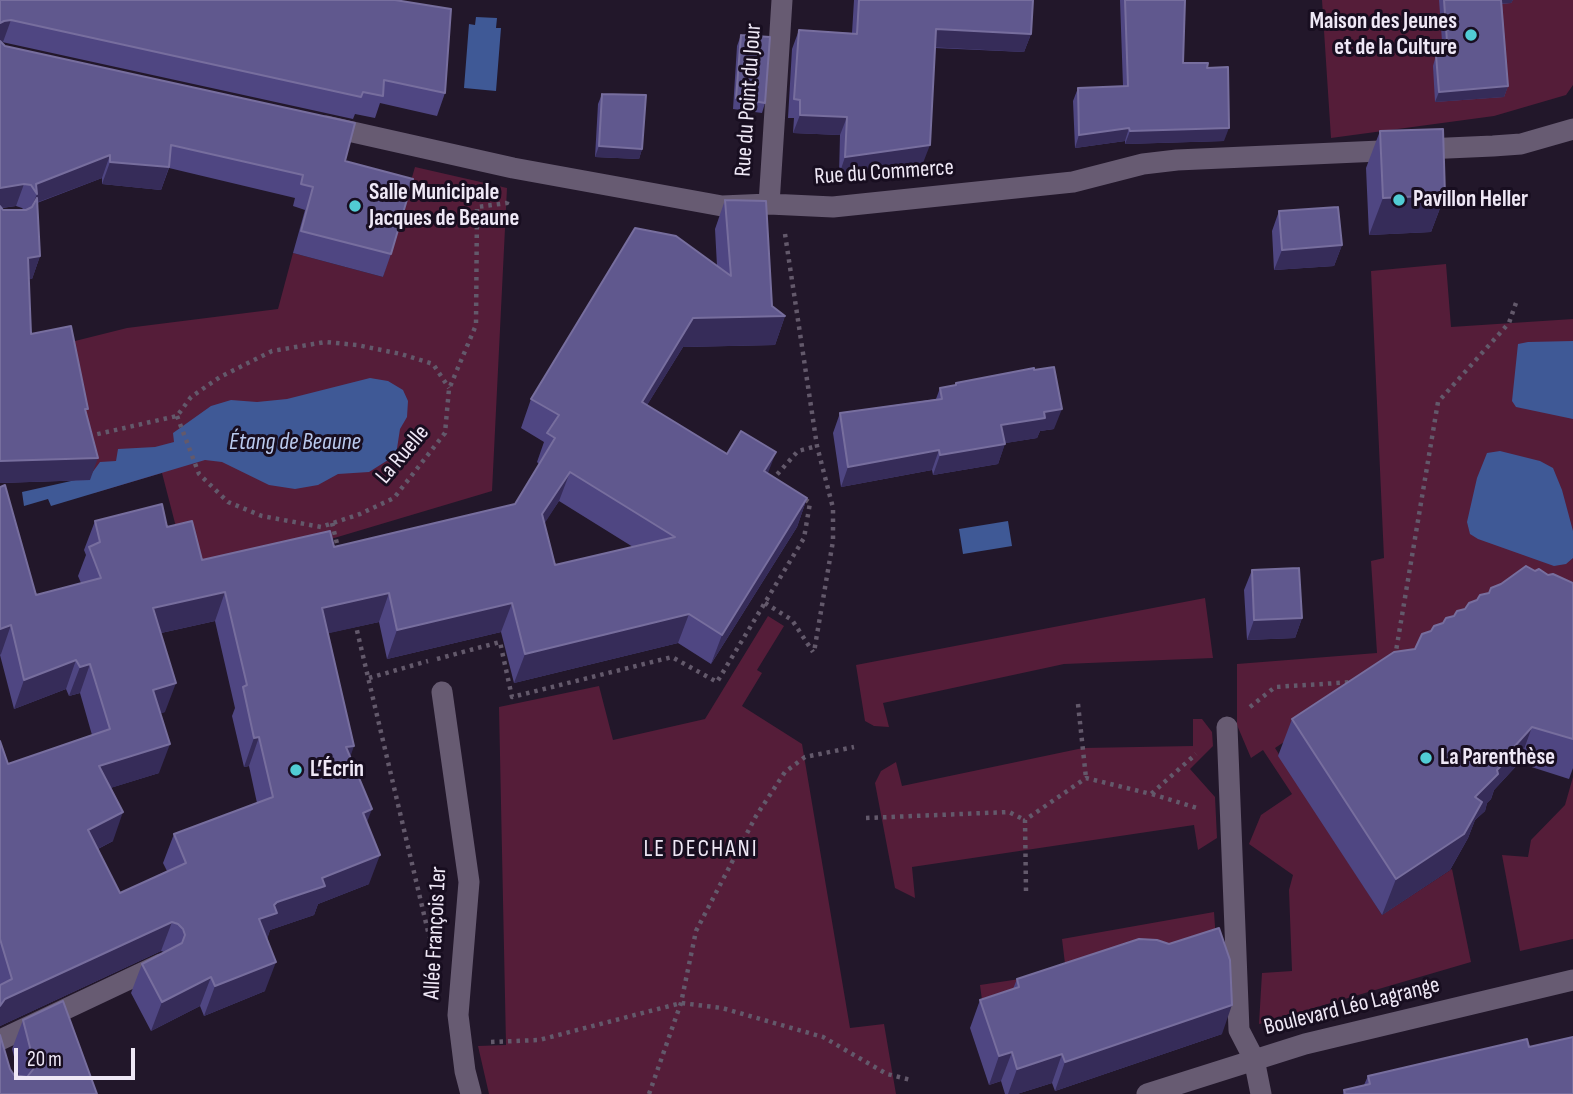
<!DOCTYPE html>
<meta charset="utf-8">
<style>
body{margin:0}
#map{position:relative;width:1573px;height:1094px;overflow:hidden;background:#22172a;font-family:"Sofia Sans Condensed",sans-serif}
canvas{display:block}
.scale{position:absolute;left:14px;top:1048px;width:121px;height:32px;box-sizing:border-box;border:4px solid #efe8f6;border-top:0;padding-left:9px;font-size:21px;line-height:24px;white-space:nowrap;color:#efe8f6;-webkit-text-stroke:5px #180e20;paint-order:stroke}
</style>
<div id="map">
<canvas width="1573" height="1094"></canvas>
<div class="scale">20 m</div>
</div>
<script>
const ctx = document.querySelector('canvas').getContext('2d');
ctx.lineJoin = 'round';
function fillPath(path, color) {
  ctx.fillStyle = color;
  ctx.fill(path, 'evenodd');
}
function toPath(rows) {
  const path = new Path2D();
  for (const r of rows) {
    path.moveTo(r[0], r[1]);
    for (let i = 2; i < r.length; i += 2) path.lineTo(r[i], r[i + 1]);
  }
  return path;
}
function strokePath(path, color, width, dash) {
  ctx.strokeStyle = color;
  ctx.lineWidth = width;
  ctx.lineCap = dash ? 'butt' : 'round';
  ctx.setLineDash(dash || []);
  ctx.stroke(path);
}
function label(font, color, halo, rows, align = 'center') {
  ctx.font = font + ' "Sofia Sans Condensed",sans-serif';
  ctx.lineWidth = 6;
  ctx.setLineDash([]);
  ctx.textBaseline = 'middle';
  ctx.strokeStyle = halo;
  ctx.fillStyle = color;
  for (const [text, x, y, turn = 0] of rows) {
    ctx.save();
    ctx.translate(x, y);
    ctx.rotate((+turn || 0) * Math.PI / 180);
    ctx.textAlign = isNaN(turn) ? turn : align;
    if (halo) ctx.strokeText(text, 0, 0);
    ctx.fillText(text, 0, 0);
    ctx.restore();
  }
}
fillPath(toPath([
 [1322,0,1573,0,1573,85,1566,95,1494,116,1331,138],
 [415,167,507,188,492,491,190,581,162,473,94,493,63,344,127,328,278,309,293,253,383,277],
 [1446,264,1451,327,1573,319,1573,615,1509,593,1275,748,1382,915,1452,869,1471,962,1259,1024,1262,973,1292,971,1289,890,1293,875,1249,844,1261,815,1292,794,1263,750,1251,758,1237,725,1237,664,1377,653,1371,561,1384,558,1371,271],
 [1205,598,1213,658,1064,664,883,703,889,727,874,726,865,721,856,665],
 [768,616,784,626,757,670,762,673,742,706,802,744,850,1028,884,1024,896,1094,489,1094,478,1046,506,1045,499,707,599,686,613,740,705,719],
 [1193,719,1202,719,1212,732,1213,746,1190,769,1215,797,1217,838,1198,850,1194,825,912,867,915,898,895,888,875,783,881,771,896,762,902,786,1083,748,1193,746],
 [1573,777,1573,939,1520,951,1502,855,1528,857,1531,840,1565,805],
 [1214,912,1217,954,985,1023,980,985,1066,972,1062,939]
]), '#551d39');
fillPath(toPath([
 [476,17,497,18,496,28,501,28,496,91,464,88,469,24,475,25],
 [1573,341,1573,419,1516,407,1512,401,1518,344,1528,342],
 [370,378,388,381,403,390,408,401,407,417,400,429,396,455,369,472,338,474,318,485,295,489,269,485,222,462,205,460,51,506,48,499,24,506,22,492,89,477,100,462,116,461,118,449,155,447,174,442,173,433,211,406,231,400,257,402,287,399],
 [1500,451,1540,461,1553,468,1562,490,1573,531,1573,558,1566,564,1554,566,1478,539,1470,534,1467,522,1477,478,1487,453],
 [1008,521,1012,546,963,554,959,529]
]), '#3f5996');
strokePath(toPath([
 [785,234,817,446,833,508,833,541,814,652],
 [177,416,199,474,228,502,262,516,321,527,360,514,394,498,445,433,449,389,476,325,477,207,507,203,508,199],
 [89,436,177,416,191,397,220,377,272,351,325,342,357,345,401,354,433,364,449,388],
 [775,480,773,479,798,451,817,446],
 [332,523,339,552],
 [765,603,792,620,813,652],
 [355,622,430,940],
 [1395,657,1438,402,1509,323,1517,300],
 [437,659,500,642,512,697,672,657,717,682,804,538,810,503,803,498],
 [369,678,428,661],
 [1078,704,1086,778],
 [1250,707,1275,687,1353,682],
 [1152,794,1200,809],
 [866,818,1009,812,1025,820],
 [1026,891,1025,820,1086,778,1151,794,1196,754],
 [491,1042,539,1040,681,1003,722,1008,823,1037,887,1074,911,1080],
 [649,1094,681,1003,696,931,756,816,785,772,805,757,854,747]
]), '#63596b', 4.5, [3.5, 5]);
strokePath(toPath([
 [326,126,513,168,722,206,769,204,833,207,1073,182,1143,164,1177,160,1493,146,1521,144,1573,129],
 [769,204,782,0],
 [442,692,469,882,458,1015,465,1071,471,1094],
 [1227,727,1239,1030,1254,1059,1261,1094],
 [0,1040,161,964],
 [1147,1094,1305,1044,1573,980]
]), '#675b72', 21);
fillPath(toPath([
 [0,0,395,0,445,93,437,116,380,103,375,118,355,114,353,119,2,42,5,46,345,161,391,254,383,277,293,253,305,210,293,206,295,198,169,168,161,190,102,184,102,178,37,203,40,256,32,279,29,279,31,334,86,414,90,480,0,483],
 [16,206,22,208,24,210,3,210,2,208],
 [854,0,1033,0,1031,34,1024,52,935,48,923,163,839,175,840,135,793,133,794,118,788,118,792,49,799,30,852,33],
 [1120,0,1185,0,1183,63,1207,68,1224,141,1125,144,1125,141,1075,148,1073,101,1078,88,1123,86],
 [1439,0,1513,0,1511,3,1502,4,1508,86,1504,97,1435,102,1433,66,1436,55,1443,55],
 [741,35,765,103,762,113,733,109,737,46],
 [602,94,642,149,639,159,595,157,598,104],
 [1380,131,1445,195,1431,232,1369,235,1366,168],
 [725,200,772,306,785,316,775,345,683,347,647,405,727,454,768,474,807,498,797,527,711,664,678,643,514,683,501,632,387,659,379,622,328,633,350,757,367,822,369,884,318,904,314,915,270,930,267,939,265,991,204,1016,200,1006,151,1031,131,993,142,964,164,952,161,951,0,1026,0,741,8,764,92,735,80,693,69,696,66,689,14,709,0,655,0,487,36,595,81,583,78,576,86,555,84,550,95,521,167,527,202,560,334,547,515,504,539,464,537,462,544,442,521,428,531,399,717,266,715,229],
 [559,501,633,547,555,565,544,523],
 [215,621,235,708,232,716,244,767,249,766,257,803,174,834,163,863,167,871,120,893,98,849,113,841,110,788,159,773,160,713,165,712,161,633],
 [1279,211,1342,245,1334,266,1274,270,1272,231],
 [956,383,1054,429,1040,431,1037,438,1005,443,998,464,933,475,932,470,841,487,833,433,840,413,936,399,940,388,955,385],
 [1252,570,1302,618,1295,638,1247,640,1244,590],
 [1535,571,1573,583,1573,768,1569,779,1519,763,1494,790,1491,799,1487,803,1485,811,1475,820,1468,838,1450,870,1382,915,1278,756,1292,719,1415,649,1431,631,1489,593],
 [1017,979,1222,1034,1055,1091,1052,1083,1017,1094,1005,1094,1001,1081,989,1085,970,1028,980,1000,1013,989],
 [23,1020,97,1094,0,1094,10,1069,14,1075,19,1076,12,1049],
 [1529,1047,1573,1094,1343,1094,1344,1090,1364,1085,1368,1076]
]), '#4f4682');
fillPath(toPath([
 [1498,0,1513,0,1511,3,1497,4],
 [11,20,3,42,0,42,0,23,4,21],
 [936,29,1031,34,1024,52,929,47],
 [1508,86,1504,97,1435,102,1439,92],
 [800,115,847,117,840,135,793,133],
 [1129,128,1125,141,1075,148,1079,135],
 [1229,128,1224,141,1125,144,1130,131],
 [930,145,923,163,839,175,845,157],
 [599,146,642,149,639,159,595,157],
 [110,155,102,178,33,204,37,194,36,184],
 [110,162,169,167,161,190,102,184],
 [24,184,16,206,0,208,0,187],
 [1445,195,1431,232,1369,235,1383,198],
 [1342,245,1334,266,1274,270,1282,250],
 [40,256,32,279,20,280,28,258],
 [785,316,775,345,683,347,631,431,642,402,693,318],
 [1062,409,1054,429,1040,431,1037,438,994,445,1001,425,1044,412],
 [1005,444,998,464,933,475,940,455],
 [939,450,932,470,841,487,848,467],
 [776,452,765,481,764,471],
 [98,458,90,480,0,483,0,461],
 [570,472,559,501,532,543,542,514],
 [807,498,797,527,711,664,722,635],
 [225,592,215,621,143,637,153,608],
 [389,593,379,622,312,637,322,608],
 [512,603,501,632,387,659,397,630],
 [689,614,678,643,514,683,525,654],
 [1302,618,1295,638,1247,640,1254,620],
 [11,625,1,654,0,655,0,629],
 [76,660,66,689,14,709,24,680],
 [90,664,80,693,69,696,80,667],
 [176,683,165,712,142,719,153,690],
 [1532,727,1519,763,1494,790,1491,799,1487,803,1485,811,1475,820,1468,838,1450,870,1382,915,1396,879,1475,797,1505,757],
 [259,737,249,766,244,767,254,738],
 [170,744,159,773,88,795,99,766],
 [354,746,344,775,346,747],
 [372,809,361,838,363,813],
 [123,812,113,841,78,859,88,830],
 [380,855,369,884,318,904,314,915,270,930,266,942,259,919,274,905,322,878],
 [172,922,161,951,0,1026,0,1006,5,999],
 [276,962,265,991,204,1016,215,986],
 [211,977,200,1006,151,1031,162,1002],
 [1232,1005,1222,1034,1055,1091,1065,1062],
 [1012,1052,1001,1081,989,1085,999,1056],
 [1062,1054,1052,1083,1017,1094,1008,1094,1017,1069]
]), '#362c59');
const building = toPath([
 [0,0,395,0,451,9,445,93,384,80,383,96,363,92,361,97,11,20,4,21,0,23,0,0],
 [859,0,1033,0,1031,34,936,29,930,145,845,157,847,117,800,115,800,100,794,99,799,30,857,34,859,0],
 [1125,0,1185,0,1183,63,1208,63,1207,68,1228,67,1229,128,1130,131,1129,128,1079,135,1078,88,1128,86,1125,0],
 [1444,0,1501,0,1508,86,1439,92,1436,55,1448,55,1444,0],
 [741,35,770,37,765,103,736,98,741,35],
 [0,41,5,46,355,123,345,161,413,179,391,254,301,231,313,187,301,184,303,175,171,145,169,167,110,162,110,155,36,184,37,194,31,185,24,184,0,188,0,41],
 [602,94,646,95,642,149,599,146,602,94],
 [1443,129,1445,195,1383,198,1380,131,1443,129],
 [37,198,40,256,28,258,31,334,71,326,88,409,85,409,98,458,0,461,0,206,3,210,26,210,32,207,37,198],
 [725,200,766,201,772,306,785,316,693,318,642,402,727,454,741,431,776,452,764,471,807,498,722,635,689,614,525,654,512,603,397,630,389,593,322,608,354,746,346,747,372,809,363,813,380,855,322,878,325,886,277,902,274,905,277,913,259,919,276,962,215,986,211,977,162,1002,142,964,182,943,185,935,183,929,178,924,172,922,5,999,0,1006,0,985,12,979,0,939,0,741,8,764,110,729,90,664,80,667,76,660,24,680,11,625,0,629,0,487,5,485,36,595,101,578,89,547,100,542,95,521,162,504,167,527,192,521,202,560,330,531,334,547,515,504,555,438,547,433,559,415,531,399,635,228,676,236,731,276,725,200],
 [570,472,675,537,555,565,542,514,570,472],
 [225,592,247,685,243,687,254,738,259,737,273,797,174,834,186,863,120,893,88,830,123,812,99,766,170,744,153,690,176,683,153,608,225,592],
 [1338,207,1342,245,1282,250,1279,211,1338,207],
 [1054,367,1062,409,1044,412,1045,418,1001,425,1005,444,940,455,939,450,848,467,840,413,942,399,940,388,956,385,956,383,1034,368,1034,370,1054,367],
 [1526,566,1535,571,1539,569,1548,575,1553,574,1573,583,1573,739,1532,727,1505,757,1504,763,1497,770,1498,774,1475,797,1482,802,1464,834,1396,879,1292,719,1394,652,1415,649,1422,634,1431,631,1434,626,1443,623,1446,618,1454,616,1457,611,1465,609,1469,603,1477,600,1480,595,1489,593,1491,588,1501,584,1526,566],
 [1299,568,1302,618,1254,620,1252,570,1299,568],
 [1219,928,1230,960,1232,1005,1065,1062,1062,1054,1017,1069,1012,1052,999,1056,980,1000,1019,987,1017,979,1139,939,1157,940,1169,944,1219,928],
 [63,1001,97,1094,0,1094,0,1035,10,1069,14,1075,27,1077,35,1067,23,1020,63,1001],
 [1573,1037,1573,1094,1345,1094,1344,1090,1370,1084,1368,1076,1527,1039,1529,1047,1573,1037]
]);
fillPath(building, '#60588e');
strokePath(building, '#776e9e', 2);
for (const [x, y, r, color] of [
 [1471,35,7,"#51ccd4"],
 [1399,200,7,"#51ccd4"],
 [355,206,7,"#51ccd4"],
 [1426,758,7,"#51ccd4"],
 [296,770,7,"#51ccd4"]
]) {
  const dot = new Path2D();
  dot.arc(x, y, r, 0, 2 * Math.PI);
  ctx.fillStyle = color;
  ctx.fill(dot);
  strokePath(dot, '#180e20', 2.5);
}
label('bold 23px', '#efe8f6', '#180e20', [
 ["Maison des Jeunes",1457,22,"right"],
 ["et de la Culture",1457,48,"right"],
 ["Salle Municipale",369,193],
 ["Jacques de Beaune",369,219],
 ["Pavillon Heller",1413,200],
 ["La Parenthèse",1440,758],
 ["L’Écrin",310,770]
], 'left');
label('23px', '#efe8f6', '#180e20', [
 ["Rue du Point du Jour",749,100,-86],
 ["Rue du Commerce",884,173,-4],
 ["La Ruelle",403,455,-50],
 ["Allée François 1er",436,933,-87],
 ["Boulevard Léo Lagrange",1352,1007,-14]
]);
label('italic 24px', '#bacaee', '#180e20', [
 ["Étang de Beaune",295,443]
]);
ctx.letterSpacing = '2px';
label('24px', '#efe8f6', '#180e20', [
 ["LE DECHANI",701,850]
]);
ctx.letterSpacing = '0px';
</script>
